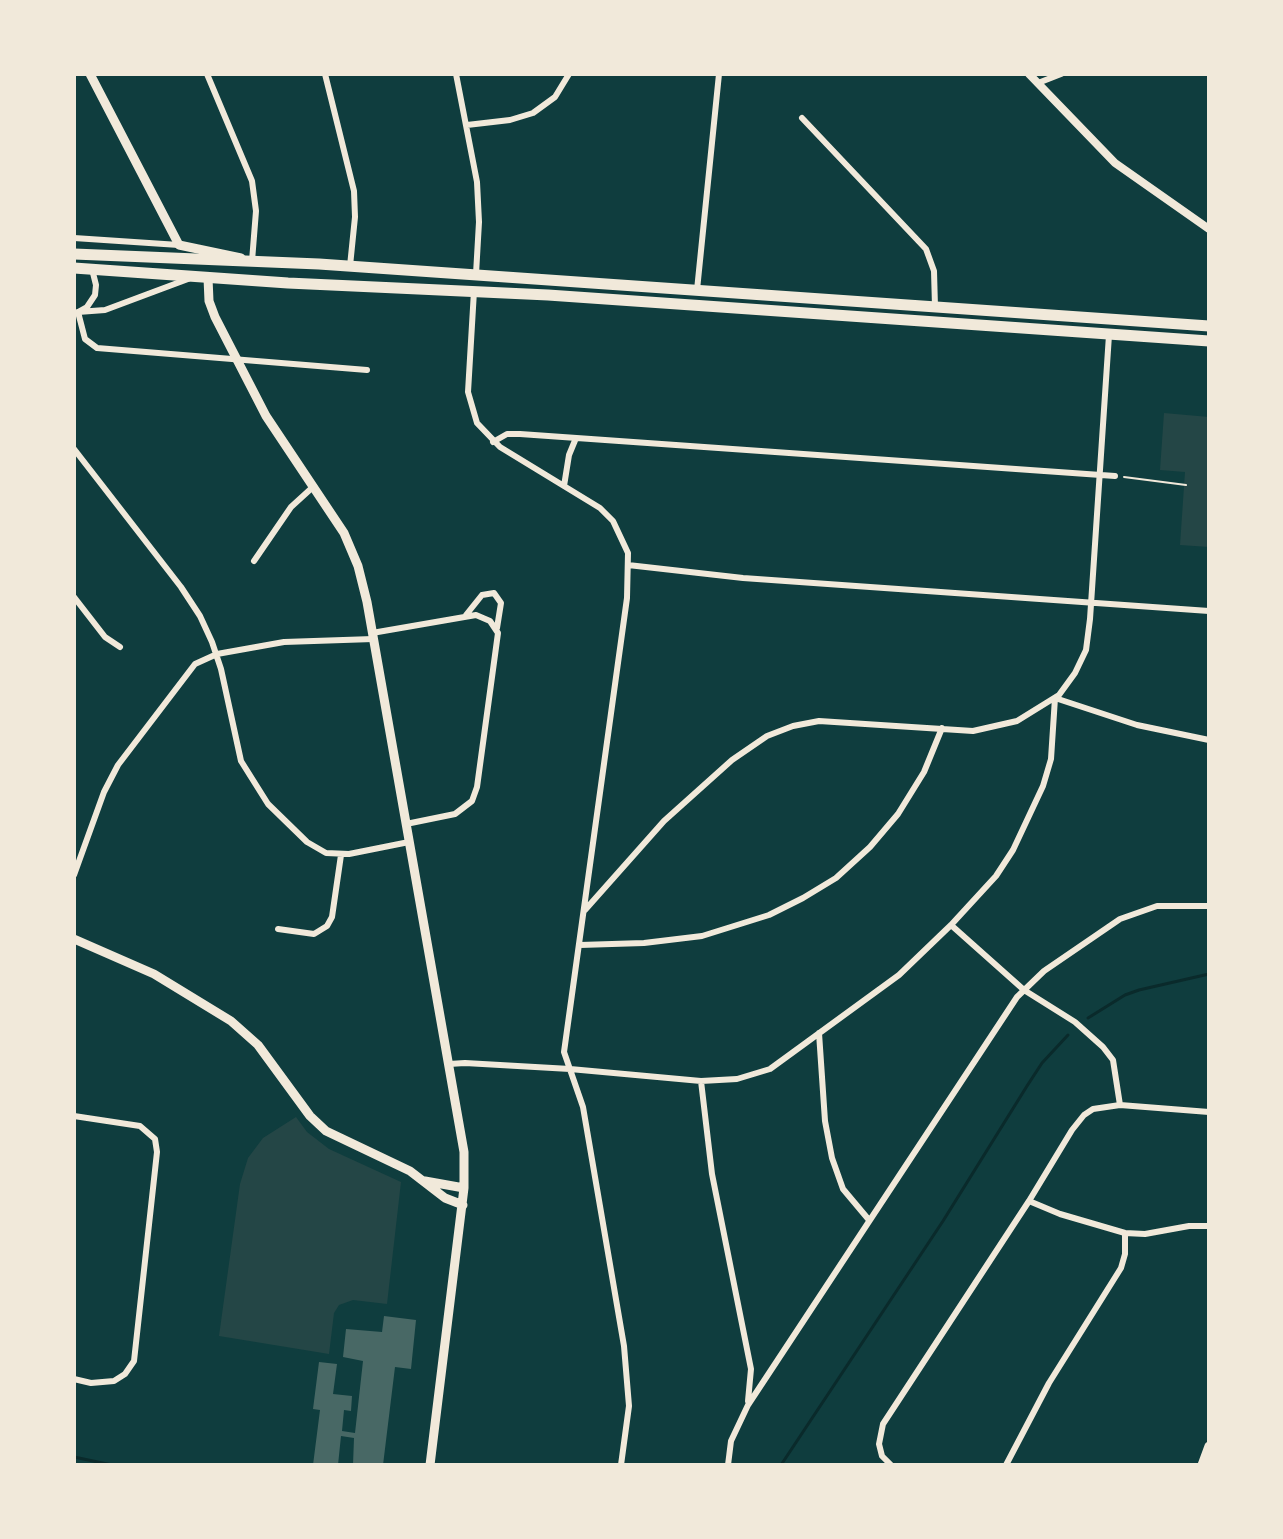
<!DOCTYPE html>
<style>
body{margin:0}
#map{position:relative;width:1283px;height:1539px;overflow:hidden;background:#0f3d3e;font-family:"Fira Sans",sans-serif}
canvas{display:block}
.frame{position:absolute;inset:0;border:76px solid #f1e9da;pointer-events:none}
</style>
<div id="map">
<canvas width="1283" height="1539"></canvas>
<div class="frame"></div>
</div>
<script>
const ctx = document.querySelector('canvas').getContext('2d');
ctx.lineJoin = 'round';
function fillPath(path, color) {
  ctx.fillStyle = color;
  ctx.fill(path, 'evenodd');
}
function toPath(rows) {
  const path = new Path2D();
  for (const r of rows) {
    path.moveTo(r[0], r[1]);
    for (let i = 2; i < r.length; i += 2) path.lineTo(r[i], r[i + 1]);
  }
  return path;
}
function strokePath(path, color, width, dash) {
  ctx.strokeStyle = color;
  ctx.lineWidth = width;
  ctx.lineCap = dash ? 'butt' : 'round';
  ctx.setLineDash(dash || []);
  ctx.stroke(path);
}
fillPath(toPath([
 [1164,413,1209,417,1209,547,1180,545,1185,472,1160,470],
 [296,1117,307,1132,329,1149,401,1182,387,1304,353,1300,339,1305,334,1313,329,1354,219,1336,240,1184,248,1158,263,1138]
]), '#244646');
strokePath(toPath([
 [1088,1018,1125,995,1139,990,1209,974],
 [74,1457,112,1465],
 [781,1465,943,1221,1027,1086,1042,1063,1068,1035]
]), '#0a2a2b', 3);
fillPath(toPath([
 [384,1316,416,1320,411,1369,395,1367,383,1465,353,1465,354,1438,341,1436,338,1465,313,1465,320,1410,313,1409,319,1362,337,1364,333,1394,352,1396,351,1411,344,1410,342,1431,355,1433,363,1361,343,1357,346,1329,382,1332]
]), '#486865');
strokePath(toPath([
 [1124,477,1186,485]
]), '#f1e9da', 2);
strokePath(toPath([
 [207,74,252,181,256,211,252,261],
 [325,74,354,191,355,217,350,266],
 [456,74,477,182,479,222,476,274],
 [1038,83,1061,74],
 [802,118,926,249,934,271,935,307],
 [467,125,510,120,533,113,555,97,569,74],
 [74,238,179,245],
 [697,290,719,74],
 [474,291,468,392,477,423,500,447,600,508,613,521,628,553,627,598,564,1052,583,1107,624,1346,629,1406,621,1465],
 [78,312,85,339,97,348,367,370],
 [78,312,105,310,188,279],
 [78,312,87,307,95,295,96,285,92,269],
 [493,442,507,434,520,434,1115,476],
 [74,449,181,587,200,616,212,642,221,669,241,761,268,804,307,842,326,853,349,854,409,842],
 [564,486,569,455,576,438],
 [254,561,291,507,314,486],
 [628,565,743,578,1209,611],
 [74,597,105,637,120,647],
 [466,615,482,595,494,593,501,603,497,628],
 [372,633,476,615,490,621,498,633,477,787,472,801,455,814,406,824],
 [74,875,104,792,118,765,195,664,217,654,284,642,373,639],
 [585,910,664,821,732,760,767,736,793,726,819,721,973,731,1017,721,1059,695,1075,673,1086,650,1090,619,1109,335],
 [951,925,1024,990,1075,1022,1103,1047,1113,1060,1120,1105],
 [278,929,314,934,327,926,332,917,341,855],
 [580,945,644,943,702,936,769,915,803,898,836,878,870,847,898,814,924,772,942,728],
 [819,1033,825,1121,832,1158,843,1189,869,1220],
 [449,1064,465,1063,570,1069,701,1081,737,1079,770,1069,899,975,951,925,996,876,1013,850,1043,786,1051,759,1055,698,1137,725,1209,740],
 [701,1081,712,1174,751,1369,748,1401],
 [74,1116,140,1126,155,1139,157,1152,134,1361,125,1374,114,1381,91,1383,74,1379],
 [1029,1201,1060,1214,1125,1233,1145,1234,1189,1226,1209,1226],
 [728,1465,731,1441,748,1405,1017,997,1044,971,1120,919,1157,906,1209,906],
 [891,1465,882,1456,879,1444,883,1424,1029,1201,1072,1130,1084,1115,1093,1109,1120,1105,1209,1112],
 [1006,1465,1049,1383,1121,1268,1125,1254,1125,1233]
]), '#f1e9da', 6);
strokePath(toPath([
 [1029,74,1115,163,1209,229]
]), '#f1e9da', 8);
strokePath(toPath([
 [90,74,179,245,241,258],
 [208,278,209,301,215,317,266,416,344,533,358,566,367,602,464,1152,464,1188,430,1465],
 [74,939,154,974,231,1021,258,1045,310,1116,326,1131,410,1171,445,1198,463,1205],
 [425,1181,464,1188],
 [1202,1465,1209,1446]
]), '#f1e9da', 9);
strokePath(toPath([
 [74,254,319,264,1209,326],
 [74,268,288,283,548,295,1209,341]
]), '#f1e9da', 11);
</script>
